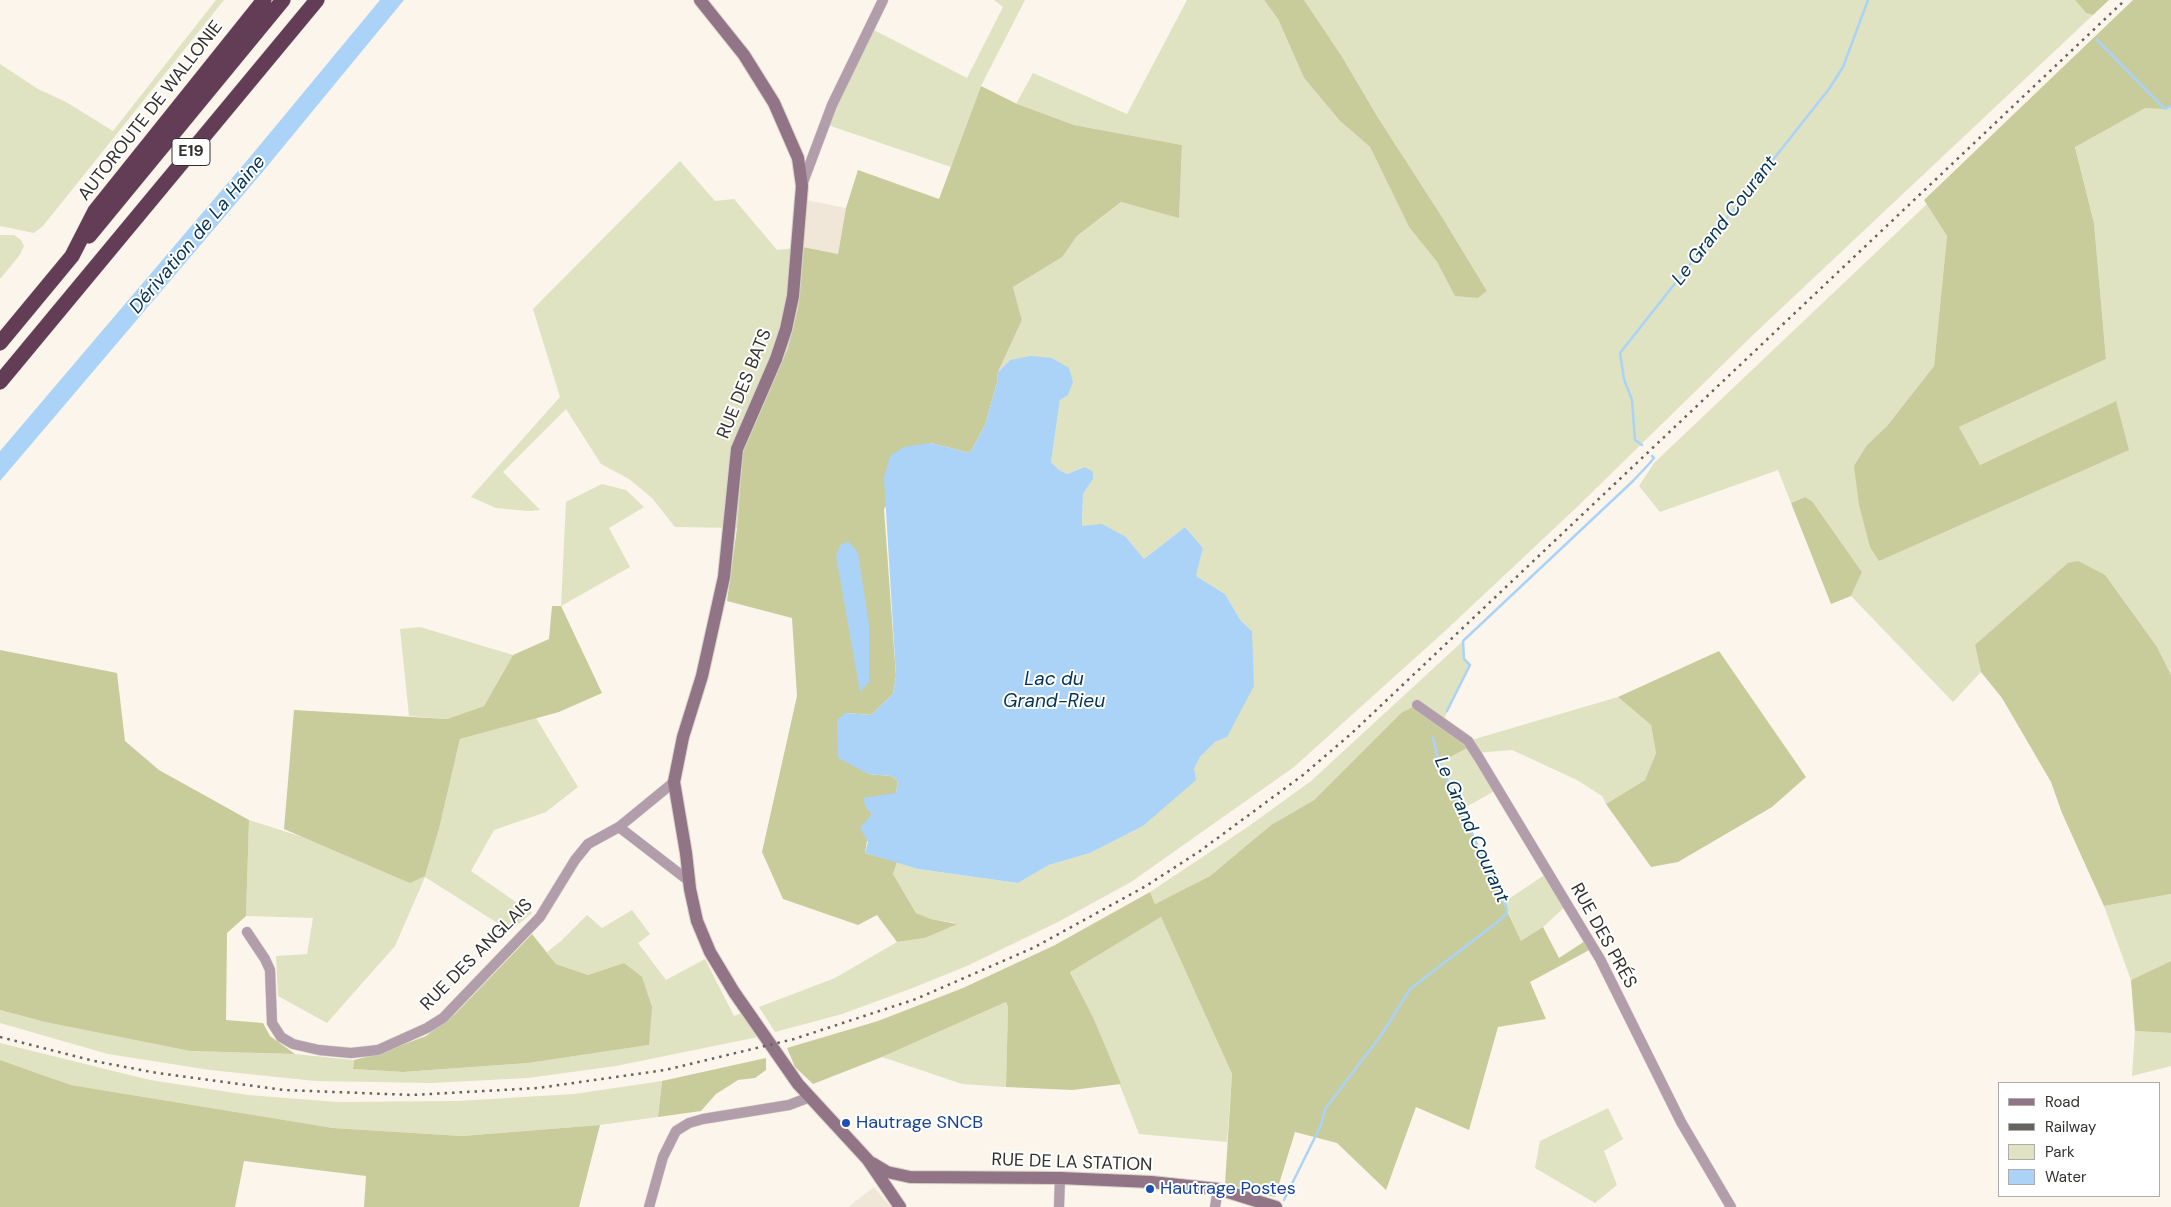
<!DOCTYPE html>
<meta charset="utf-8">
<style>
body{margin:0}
#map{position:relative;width:2171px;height:1207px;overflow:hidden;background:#fbf5ec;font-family:"DM Sans",sans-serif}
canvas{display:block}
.legend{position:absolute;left:1998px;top:1082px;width:162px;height:115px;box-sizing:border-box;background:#fff;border:1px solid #adacab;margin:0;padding:6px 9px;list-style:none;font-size:15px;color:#32302d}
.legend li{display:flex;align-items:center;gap:10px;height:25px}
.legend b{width:25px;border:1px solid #adacab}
</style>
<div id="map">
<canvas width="2171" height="1207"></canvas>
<ul class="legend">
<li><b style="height:6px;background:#917486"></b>Road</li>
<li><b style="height:6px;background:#66635f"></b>Railway</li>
<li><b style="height:14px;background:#dfe3c1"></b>Park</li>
<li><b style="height:14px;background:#abd3f7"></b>Water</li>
</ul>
</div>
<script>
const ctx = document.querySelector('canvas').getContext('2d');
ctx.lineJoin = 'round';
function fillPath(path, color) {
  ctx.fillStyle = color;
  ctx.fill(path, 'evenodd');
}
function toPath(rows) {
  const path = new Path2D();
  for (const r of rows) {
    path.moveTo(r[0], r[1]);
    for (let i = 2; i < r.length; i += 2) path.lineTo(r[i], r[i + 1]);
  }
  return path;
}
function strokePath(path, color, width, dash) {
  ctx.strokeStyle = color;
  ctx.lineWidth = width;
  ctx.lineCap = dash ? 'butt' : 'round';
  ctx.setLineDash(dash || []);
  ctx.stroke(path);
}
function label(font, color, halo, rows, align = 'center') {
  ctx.font = font + ' "DM Sans",sans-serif';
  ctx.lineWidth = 4;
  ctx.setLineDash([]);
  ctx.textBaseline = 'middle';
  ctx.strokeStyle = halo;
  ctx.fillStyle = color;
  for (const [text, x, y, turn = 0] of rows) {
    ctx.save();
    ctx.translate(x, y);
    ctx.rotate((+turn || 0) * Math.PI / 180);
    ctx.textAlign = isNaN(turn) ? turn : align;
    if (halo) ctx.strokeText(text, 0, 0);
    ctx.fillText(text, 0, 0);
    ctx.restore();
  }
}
fillPath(toPath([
 [806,200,846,208,838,254,803,247],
 [874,1187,891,1207,848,1207]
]), '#f1e7d8');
fillPath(toPath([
 [216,0,224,0,43,226,34,233,0,226,0,64,38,89,66,102,113,131],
 [994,0,1025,0,981,86,951,167,825,124,870,28,967,78,1003,7],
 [1187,0,1264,0,1278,19,1304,78,1340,121,1370,147,1409,227,1437,262,1455,295,1478,298,1487,291,1442,217,1377,116,1341,55,1304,0,2075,0,2086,13,2093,15,1754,334,1576,508,1445,631,1294,767,1131,882,1058,922,967,966,910,989,842,1014,775,1032,759,1007,835,978,897,942,925,938,956,923,931,919,916,913,893,874,897,862,918,869,1018,883,1049,865,1090,853,1143,826,1194,769,1200,757,1215,742,1227,737,1252,631,1241,621,1225,594,1196,576,1203,548,1185,527,1144,559,1126,537,1082,526,1083,494,1093,479,1085,467,1067,474,1059,470,1051,462,1060,400,1010,360,998,372,1022,320,1013,287,1061,257,1077,236,1121,202,1179,217,1182,145,1074,125,1016,104,1033,73,1127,114],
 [2171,0,2171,675,2157,647,1975,645,1981,672,1953,702,1851,596,1862,572,1812,501,1805,497,1791,503,1778,470,1660,512,1639,486,1654,463,1927,204,1947,236,1934,366,1887,426,1867,445,1870,547,2116,401,1980,465,1959,427,2106,359,2094,223,2075,146],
 [680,161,715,201,734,199,777,250,803,247,798,308,788,348,743,449,737,528,675,527,652,498,629,479,601,464,566,409,503,472,540,510,528,511,496,508,471,497,560,397,533,309],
 [0,235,14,235,21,240,24,246,19,256,0,279],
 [602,484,626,490,644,507,609,528,630,567,561,606,566,502],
 [420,627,513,655,484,706,447,719,409,716,400,629],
 [1463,641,1464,659,1470,665,1442,723,1401,713,1314,800,1271,825,1210,876,1155,904,1150,892,1249,826,1311,781],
 [1618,697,1651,725,1656,753,1645,780,1606,804,1602,796,1577,780,1512,750,1476,753,1498,789,1461,810,1439,763,1471,746,1468,741],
 [536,718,578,787,546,812,494,830,471,871,532,913,510,931,425,877,395,946,327,1023,278,996,276,956,307,954,313,918,246,916,249,820,425,876,439,829,460,739],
 [1549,872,1568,904,1543,927,1521,942,1504,902],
 [2171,894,2171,961,2131,980,2104,906],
 [632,910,650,934,638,943,666,980,705,959,734,1016,742,1013,758,1037,616,1066,528,1078,431,1083,315,1081,210,1070,108,1054,0,1023,0,1010,45,1022,190,1051,295,1054,354,1060,353,1069,403,1072,528,1063,649,1045,624,963,588,975,556,964,547,952,561,941,587,915,602,928],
 [1161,917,1232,1074,1227,1142,1139,1134,1093,1017,1070,971],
 [1006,1002,1008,1007,1006,1087,962,1084,882,1057],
 [2135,1031,2171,1033,2171,1066,2132,1076],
 [0,1043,150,1080,248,1095,337,1102,458,1101,574,1094,662,1081,658,1117,600,1125,462,1136,333,1128,71,1085,0,1060],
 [1608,1108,1623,1139,1604,1151,1617,1185,1595,1203,1535,1168,1540,1141]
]), '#dfe3c1');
fillPath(toPath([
 [1264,0,1304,0,1341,55,1377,116,1442,217,1487,291,1478,298,1455,296,1437,262,1409,227,1370,147,1340,121,1304,78,1278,19],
 [2075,0,2109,0,2093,15,2086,13],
 [2133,0,2171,0,2171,106,2165,109,2145,108,2075,147,2094,223,2106,359,1959,427,1980,465,2116,401,2129,450,1879,561,1870,547,1859,505,1854,466,1867,445,1887,426,1934,366,1947,236,1924,200],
 [981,86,1017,104,1074,125,1182,145,1179,218,1121,202,1077,236,1062,257,1013,287,1022,320,998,372,997,383,985,425,970,453,930,443,884,509,896,676,893,694,871,715,845,713,868,774,891,776,898,781,896,793,872,813,865,853,897,862,893,874,916,913,931,919,957,924,925,938,897,942,877,915,858,925,783,899,762,852,797,696,792,618,727,601,737,528,743,449,788,348,798,308,803,247,838,254,846,208,858,170,939,199],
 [1805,497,1812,501,1862,572,1851,596,1831,604,1791,503],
 [2078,561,2105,575,2157,647,2171,675,2171,894,2104,906,2062,813,2051,782,2002,698,1981,672,1975,645,2068,563],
 [552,606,561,606,602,693,559,712,460,739,439,829,425,876,410,883,284,829,294,710,447,719,484,706,513,655,549,639],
 [0,650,117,673,125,741,159,770,249,820,246,916,227,933,226,1020,263,1023,270,1036,295,1054,190,1051,45,1022,0,1010],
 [1719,651,1806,777,1772,807,1678,862,1651,867,1606,804,1645,780,1656,753,1651,725,1618,697],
 [1417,705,1471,746,1439,763,1521,941,1543,927,1559,958,1588,939,1593,948,1530,982,1546,1019,1498,1027,1469,1130,1416,1107,1386,1190,1337,1143,1295,1132,1275,1197,1225,1184,1232,1074,1161,917,1070,972,1093,1017,1121,1084,1072,1090,1006,1087,1008,1007,1006,1002,882,1057,813,1084,795,1067,787,1048,878,1021,963,988,1055,945,1150,892,1155,904,1210,876,1271,825,1314,800,1401,713],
 [532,934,556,964,588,975,624,963,642,977,652,1007,649,1045,528,1063,403,1072,353,1069,354,1060,378,1054,426,1036,455,1014],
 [2171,961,2171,1033,2135,1031,2131,980],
 [766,1058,766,1070,755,1078,738,1080,716,1094,701,1111,658,1117,662,1081],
 [0,1060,71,1085,333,1128,462,1136,600,1125,579,1207,364,1207,366,1176,244,1161,235,1207,0,1207]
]), '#c8cc9b');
fillPath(toPath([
 [380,0,404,0,260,175,0,481,0,451,255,151],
 [1031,356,1052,358,1069,368,1073,382,1068,395,1060,400,1051,462,1059,470,1067,474,1085,467,1093,472,1093,479,1083,494,1082,526,1102,524,1126,537,1144,559,1185,527,1203,548,1196,576,1225,594,1241,621,1252,631,1254,686,1227,737,1215,742,1200,757,1194,769,1196,780,1143,826,1090,853,1049,865,1018,883,918,869,865,853,868,842,860,828,872,814,866,808,863,798,896,793,898,781,891,776,868,774,838,758,837,720,845,713,871,715,893,694,896,676,884,478,890,456,904,447,930,443,970,453,985,425,997,383,998,372,1010,360],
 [849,542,858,553,869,625,869,682,860,692,836,556,841,544]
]), '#abd3f7');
strokePath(toPath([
 [2097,40,2165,109,2171,106],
 [1642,445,1635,440,1632,400,1624,379,1620,353,1829,89,1843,67,1868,0],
 [1447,711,1470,665,1464,659,1463,641,1633,481,1648,465,1654,458,1652,456],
 [1284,1200,1321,1125,1325,1109,1382,1034,1410,989,1500,920,1507,913,1506,906,1439,763,1433,738]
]), '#abd3f7', 2.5);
const street = toPath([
 [802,185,832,105,883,0],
 [1417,705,1468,741,1479,758,1600,959,1681,1122,1731,1207],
 [619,827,689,881],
 [247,932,265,959,270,970,272,1023,281,1037,293,1044,319,1050,351,1053,378,1050,427,1028,443,1018,540,917,575,860,588,844,619,827,674,782],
 [649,1207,663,1157,676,1131,689,1123,703,1119,789,1105,810,1097],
 [1059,1207,1060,1178],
 [1215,1207,1218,1189]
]);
const secondary = toPath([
 [700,0,744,55,774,103,798,158,802,186,793,296,786,329,776,359,737,449,724,577,702,676,683,737,674,782,686,853,690,889,697,921,710,952,734,992,798,1084,868,1160,900,1207],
 [872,1163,887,1172,910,1177,1060,1178,1151,1182,1218,1189,1276,1207]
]);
const highway = toPath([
 [89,236,283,0],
 [0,343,72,256,95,211,264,0],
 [0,382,317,0]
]);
strokePath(street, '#d7d2ca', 11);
strokePath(secondary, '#d7d2ca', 14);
strokePath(highway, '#d7d2ca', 16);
strokePath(street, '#b29eaa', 10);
strokePath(secondary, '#917486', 12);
strokePath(highway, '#633c56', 15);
strokePath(toPath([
 [0,1037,94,1061,157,1073,284,1090,412,1095,538,1088,665,1070,794,1039,916,999,1033,948,1146,886,1200,851,1303,775,1352,733,2125,0]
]), '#66635f', 2.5, [2.5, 5]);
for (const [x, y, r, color] of [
 [846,1123,5,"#1a4fb4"],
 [1150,1189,5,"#1a4fb4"]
]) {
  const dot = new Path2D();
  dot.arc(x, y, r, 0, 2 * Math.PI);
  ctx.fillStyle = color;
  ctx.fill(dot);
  strokePath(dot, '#fff', 2);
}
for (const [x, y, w] of [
 [191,152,38]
]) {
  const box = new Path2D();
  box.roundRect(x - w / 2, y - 13.5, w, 27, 4);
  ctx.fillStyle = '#fff';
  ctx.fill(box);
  strokePath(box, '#32302d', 1);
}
label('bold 16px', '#32302d', null, [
 ["E19",191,152]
]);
label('18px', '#32302d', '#fff', [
 ["AUTOROUTE DE WALLONIE",151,111,-52],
 ["RUE DES BATS",745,384,-68],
 ["RUE DES PRÉS",1603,936,61],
 ["RUE DES ANGLAIS",477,955,-45],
 ["RUE DE LA STATION",1072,1163,2]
]);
label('18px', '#164399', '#fff', [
 ["Hautrage SNCB",856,1123],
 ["Hautrage Postes",1160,1189]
], 'left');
label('italic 19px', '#033254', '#fff', [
 ["Le Grand Courant",1725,221,-52],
 ["Dérivation de La Haine",198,235,-50],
 ["Lac du",1054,680],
 ["Grand-Rieu",1054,702],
 ["Le Grand Courant",1471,830,66]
]);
</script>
